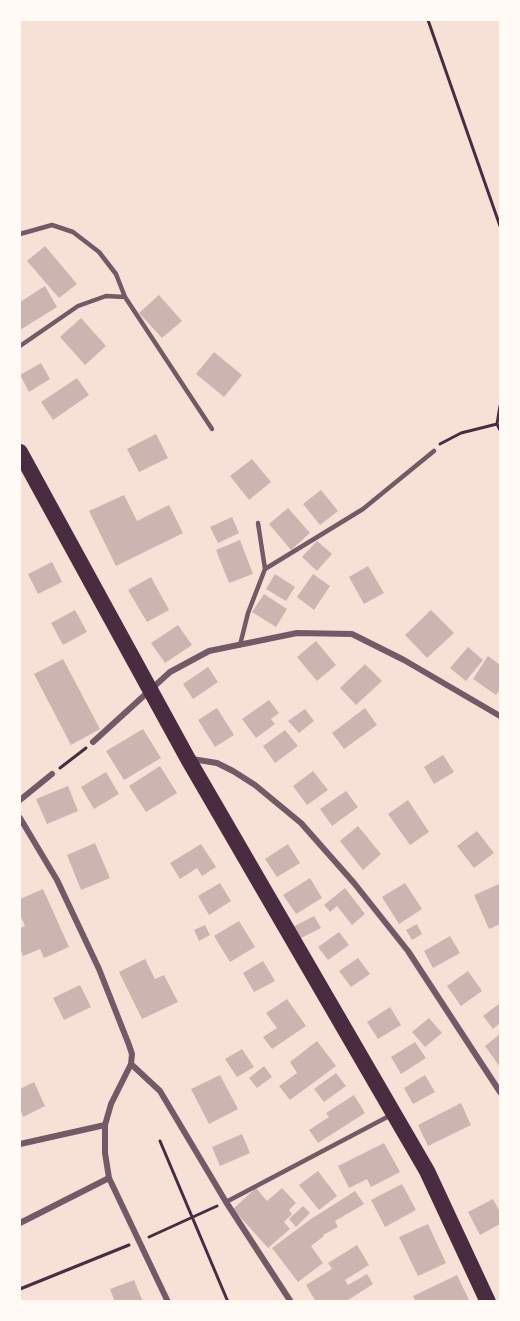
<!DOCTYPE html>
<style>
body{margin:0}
#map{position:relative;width:520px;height:1321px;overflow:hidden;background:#f7e1d7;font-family:"Crimson Pro",serif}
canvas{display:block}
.frame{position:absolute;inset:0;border:21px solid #fffaf5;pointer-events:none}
</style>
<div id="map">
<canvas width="520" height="1321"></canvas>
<div class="frame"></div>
</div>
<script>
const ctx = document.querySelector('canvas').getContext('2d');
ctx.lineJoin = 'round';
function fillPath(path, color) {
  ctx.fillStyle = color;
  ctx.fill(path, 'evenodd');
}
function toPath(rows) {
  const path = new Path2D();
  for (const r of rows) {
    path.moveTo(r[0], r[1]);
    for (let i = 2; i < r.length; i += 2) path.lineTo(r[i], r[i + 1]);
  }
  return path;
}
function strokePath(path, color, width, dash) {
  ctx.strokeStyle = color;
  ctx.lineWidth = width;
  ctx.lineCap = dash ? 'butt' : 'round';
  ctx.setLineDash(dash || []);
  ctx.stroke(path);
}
fillPath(toPath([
 [45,246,77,284,59,298,27,261],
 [45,286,57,307,20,330,20,302],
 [159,295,182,321,162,338,139,313],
 [81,318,106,346,85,365,60,337],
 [214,352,242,375,224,397,196,374],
 [41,363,50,379,29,392,20,375],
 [77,378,89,395,53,420,41,402],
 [156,434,168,458,139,472,127,449],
 [252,459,271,482,249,500,230,476],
 [321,490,338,511,320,525,303,504],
 [124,495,137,521,169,505,183,533,116,566,89,511],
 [288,508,310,533,291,550,269,524],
 [232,517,239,533,218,543,210,527],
 [240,540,253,574,229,583,216,550],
 [317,541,332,554,317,571,302,557],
 [52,562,62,582,38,594,28,574],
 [368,566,384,593,364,604,349,577],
 [275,574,295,587,286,601,266,589],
 [313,574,330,586,314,610,297,597],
 [151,577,169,610,147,622,128,590],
 [264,594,287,609,276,627,252,612],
 [75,610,87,632,63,645,51,623],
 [431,610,454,633,427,658,405,635],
 [178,625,192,645,165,663,151,643],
 [316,641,336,665,317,681,297,657],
 [468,647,483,660,466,681,450,668],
 [488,656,500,665,500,689,496,695,473,679],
 [63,659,100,729,71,745,34,674],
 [365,664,382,681,356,705,340,688],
 [208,667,218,682,193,699,183,684],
 [269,700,279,713,271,719,275,724,256,738,242,719],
 [217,708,234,735,215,747,198,720],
 [365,708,377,725,344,749,332,733],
 [305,709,314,721,299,733,288,721],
 [143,729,161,758,124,780,106,751],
 [285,730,298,746,275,763,263,746],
 [443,755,454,772,434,784,424,767],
 [160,766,177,793,146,812,129,786],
 [313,771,328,790,307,805,293,786],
 [106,772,119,794,94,809,81,787],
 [68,786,78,811,47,824,36,799],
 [346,791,358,807,332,826,320,809],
 [408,800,429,832,410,845,388,814],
 [358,826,381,854,363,870,340,841],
 [477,831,494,853,474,868,457,846],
 [95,843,110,878,81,890,67,855],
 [201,844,216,867,202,876,197,868,180,879,170,863],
 [288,844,300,863,277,877,265,859],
 [310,878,322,898,296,914,283,895],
 [220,883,231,901,209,915,198,896],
 [405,883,422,909,399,924,382,897],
 [499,884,500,887,500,924,489,929,474,895],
 [345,888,365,914,352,925,337,906,330,912,324,905],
 [43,889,69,947,44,958,40,949,23,956,20,948,20,928,25,926,20,915,20,899],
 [314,916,321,928,299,939,293,927],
 [239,921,255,947,230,962,214,936],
 [417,924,422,934,412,940,406,930],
 [205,925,210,935,199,941,194,930],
 [339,932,349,945,328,960,318,947],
 [450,936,460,953,433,968,424,951],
 [358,958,370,974,351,987,339,971],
 [145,959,155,979,164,975,178,1002,142,1019,119,972],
 [263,961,275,981,254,992,243,973],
 [468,971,482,991,461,1006,447,986],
 [80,985,91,1007,64,1020,53,998],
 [287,999,306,1026,272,1049,263,1037,277,1028,266,1013],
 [500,1003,500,1023,493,1029,483,1016],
 [390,1007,401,1025,378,1039,367,1022],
 [429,1018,442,1033,425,1047,412,1032],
 [500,1034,500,1067,485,1046],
 [317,1041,336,1066,290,1100,279,1086,297,1073,290,1062],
 [415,1042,426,1058,401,1074,391,1057],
 [242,1049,254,1067,237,1077,225,1059],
 [264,1066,272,1077,257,1088,249,1078],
 [336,1073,346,1086,324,1102,314,1089],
 [220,1075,238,1109,209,1124,191,1089],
 [425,1075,435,1092,413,1104,404,1088],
 [34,1082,45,1106,23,1117,20,1108,20,1089],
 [354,1095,365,1113,318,1143,309,1130,329,1117,326,1113],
 [461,1103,471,1125,428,1146,418,1125],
 [242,1134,250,1153,220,1166,212,1147],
 [384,1143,400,1172,371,1187,367,1179,349,1188,338,1166],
 [318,1171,337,1196,319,1210,299,1185],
 [402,1184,416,1210,385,1227,371,1200],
 [256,1188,267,1201,282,1188,296,1203,289,1210,292,1214,284,1222,290,1229,268,1248,233,1209],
 [355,1191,364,1204,335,1221,338,1227,323,1235,324,1236,311,1246,323,1263,298,1282,272,1248,311,1219],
 [493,1199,500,1212,500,1224,480,1235,468,1212],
 [303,1206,310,1213,296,1227,289,1219],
 [428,1224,446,1263,418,1276,399,1237],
 [357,1245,369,1265,345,1280,348,1285,367,1274,373,1284,345,1302,316,1302,306,1285,332,1269,328,1263],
 [457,1275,470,1302,416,1302,413,1296],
 [134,1280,143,1302,115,1302,110,1289]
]), '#ccb4b1');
strokePath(toPath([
 [428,20,500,226],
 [497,424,500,406],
 [440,444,461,433,497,424,500,430],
 [60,768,86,748],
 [160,1141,228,1302],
 [149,1237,217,1206],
 [20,1289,129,1245]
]), '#4a2c40', 3);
strokePath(toPath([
 [20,234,52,225,73,232,99,252,116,274,125,297,212,429],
 [20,346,78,306,106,296,125,297],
 [265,569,363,509,434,451],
 [240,645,248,613,265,569,258,523],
 [226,1202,391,1115]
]), '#755966', 4.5);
strokePath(toPath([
 [93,742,170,672,209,651,297,633,352,634,404,660,500,716],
 [192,759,217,763,233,771,255,785,301,823,354,883,408,951,500,1092],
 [20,800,52,774],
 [20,818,57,880,99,969,129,1045,132,1054,131,1064,111,1104,105,1125,105,1153,109,1178,168,1302],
 [131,1064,160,1091,226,1202,291,1302],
 [20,1144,105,1125],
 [20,1223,109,1178]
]), '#755966', 6);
strokePath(toPath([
 [20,452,188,759,427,1171,488,1302]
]), '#4a2c40', 16);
</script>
